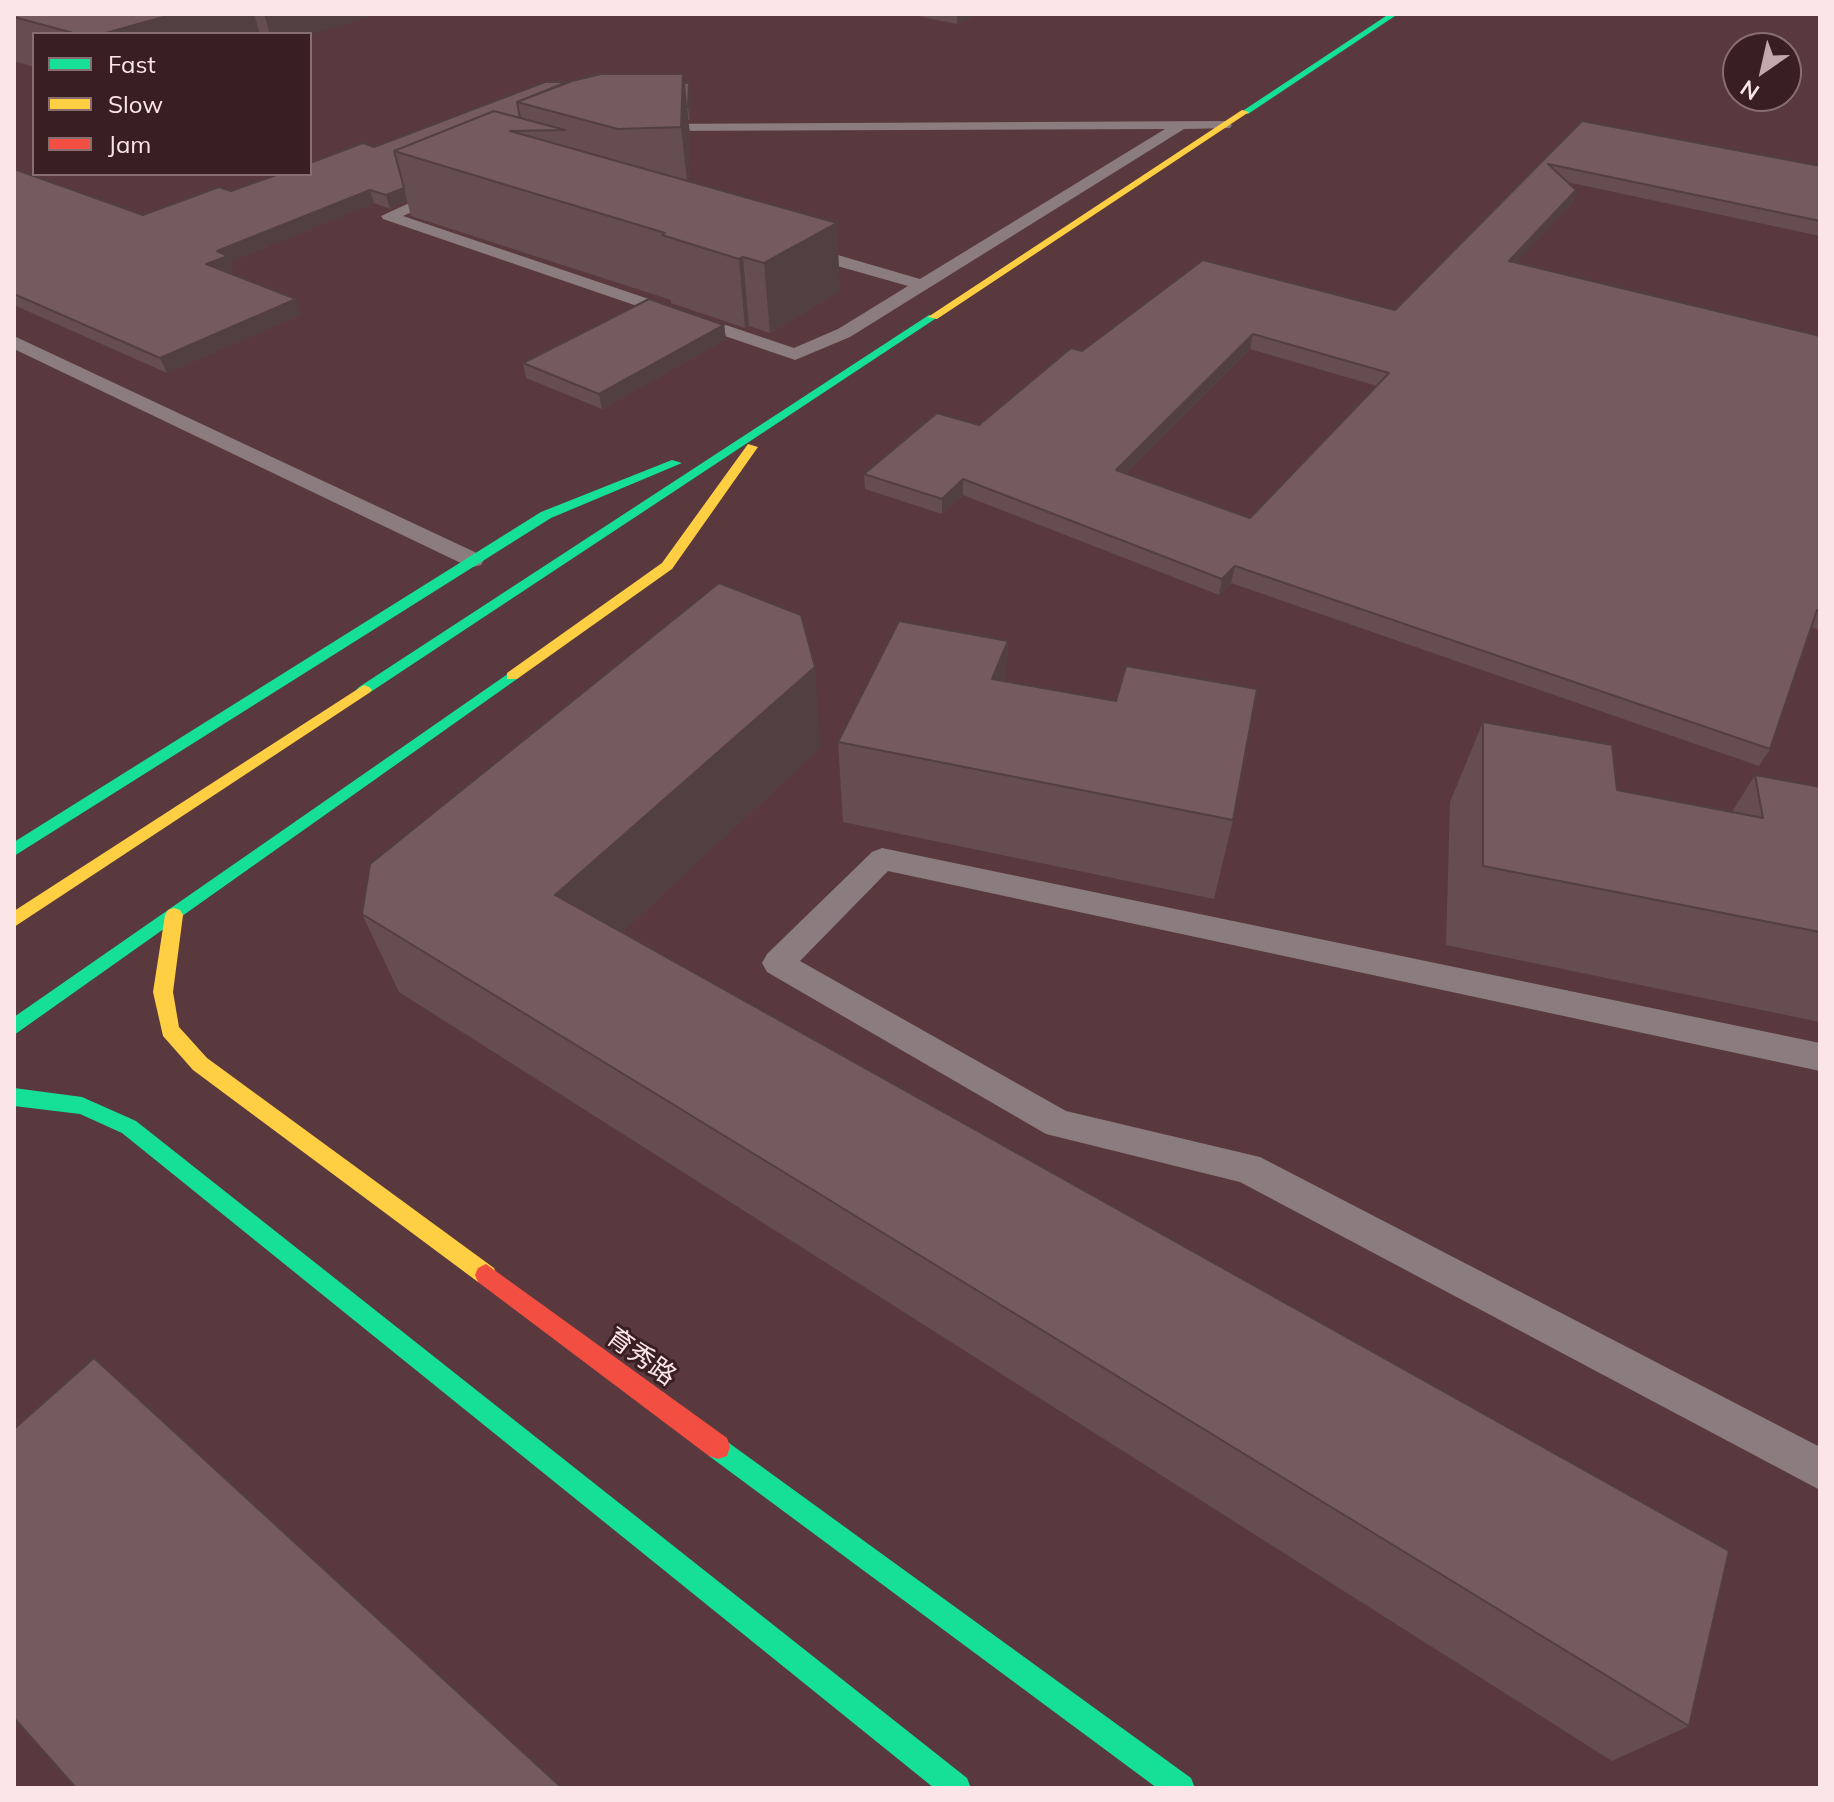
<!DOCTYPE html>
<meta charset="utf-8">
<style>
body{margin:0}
#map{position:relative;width:1834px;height:1802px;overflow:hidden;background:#59393e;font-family:Mulish,sans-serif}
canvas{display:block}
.frame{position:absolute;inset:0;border:16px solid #fce5e7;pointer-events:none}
.legend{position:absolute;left:32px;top:32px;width:280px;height:144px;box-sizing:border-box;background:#3a1f22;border:2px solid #886e71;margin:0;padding:10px 14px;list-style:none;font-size:24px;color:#fce5e7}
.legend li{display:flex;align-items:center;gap:16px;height:40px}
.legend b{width:40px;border:2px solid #886e71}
.north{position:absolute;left:1722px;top:32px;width:80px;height:80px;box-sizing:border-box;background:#3a1f22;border:2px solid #886e71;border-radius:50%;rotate:214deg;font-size:22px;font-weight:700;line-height:32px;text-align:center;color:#fce5e7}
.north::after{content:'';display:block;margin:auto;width:28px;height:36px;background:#c3a9ac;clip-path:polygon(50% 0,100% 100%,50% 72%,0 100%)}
</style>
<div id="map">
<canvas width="1834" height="1802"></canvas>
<div class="frame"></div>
<ul class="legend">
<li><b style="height:10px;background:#16e098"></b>Fast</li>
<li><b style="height:10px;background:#ffcf43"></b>Slow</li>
<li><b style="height:10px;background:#f24e42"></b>Jam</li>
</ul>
<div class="north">N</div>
</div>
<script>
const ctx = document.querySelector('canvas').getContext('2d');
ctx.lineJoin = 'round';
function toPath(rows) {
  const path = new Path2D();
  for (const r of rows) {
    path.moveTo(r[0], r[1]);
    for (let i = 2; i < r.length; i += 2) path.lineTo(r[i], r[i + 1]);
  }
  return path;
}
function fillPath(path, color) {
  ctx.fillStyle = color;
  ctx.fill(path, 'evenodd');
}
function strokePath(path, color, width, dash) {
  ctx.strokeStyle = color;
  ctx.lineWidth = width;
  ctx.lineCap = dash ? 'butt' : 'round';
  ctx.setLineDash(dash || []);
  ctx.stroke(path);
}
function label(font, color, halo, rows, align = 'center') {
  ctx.font = font + ' Mulish,"Noto Sans SC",sans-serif';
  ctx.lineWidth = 6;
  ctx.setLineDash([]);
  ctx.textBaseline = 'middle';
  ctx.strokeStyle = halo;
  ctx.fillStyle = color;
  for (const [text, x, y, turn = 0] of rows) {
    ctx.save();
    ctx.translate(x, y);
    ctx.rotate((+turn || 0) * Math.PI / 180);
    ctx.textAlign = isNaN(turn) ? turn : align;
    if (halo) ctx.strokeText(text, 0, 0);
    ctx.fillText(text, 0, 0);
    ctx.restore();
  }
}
fillPath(toPath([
 [1225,121,1232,125,1230,128,1184,129,850,337,795,360,383,219,381,216,442,188,452,188,452,194,403,216,794,348,838,329,908,286,795,254,793,250,795,246,807,246,920,279,1165,129,651,131,644,127,646,124,1225,121],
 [14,336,481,555,484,560,481,565,473,567,465,565,14,349,14,336],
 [882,848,1820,1043,1820,1071,888,871,800,961,1066,1111,1260,1157,1820,1447,1820,1490,1240,1182,1046,1134,767,972,762,963,767,954,872,852,882,848]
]), '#8b7d7f');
fillPath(toPath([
 [1389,14,1398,14,1248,114,1241,112,1389,14],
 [929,315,938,317,369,693,359,693,356,690,359,687,929,315],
 [672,460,682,463,551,518,14,856,14,842,541,512,672,460],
 [512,671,517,673,517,679,14,1035,14,1017,512,671],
 [14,1088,82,1097,136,1121,967,1778,971,1788,934,1788,122,1133,80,1114,14,1106,14,1088],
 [718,1435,1191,1778,1195,1788,1157,1788,709,1456,706,1447,709,1438,718,1435]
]), '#16e098');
fillPath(toPath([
 [1242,110,1249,112,937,319,928,317,1242,110],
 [748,444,758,447,672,569,517,679,507,679,507,673,662,563,748,444],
 [364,685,369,687,372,690,369,693,14,927,14,911,364,685],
 [174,908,180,910,183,915,173,992,179,1027,207,1058,494,1268,497,1275,494,1282,486,1286,478,1282,193,1070,163,1036,153,992,165,915,168,910,174,908]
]), '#ffcf43');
fillPath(toPath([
 [486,1264,727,1438,730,1447,727,1456,718,1459,709,1456,478,1282,475,1275,478,1268,486,1264]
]), '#f24e42');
fillPath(toPath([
 [14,14,377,14,310,34,34,34,34,67,14,61],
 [908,14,978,14,957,24],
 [683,74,684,83,689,83,691,95,690,120,688,120,690,134,688,181,840,291,770,333,749,326,745,328,671,303,671,300,411,216,407,201,390,209,374,203,230,262,233,270,227,272,302,314,167,373,14,305,14,169,143,215,231,191,374,147,567,82],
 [1582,121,1820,166,1820,236,1567,182,1576,190,1572,204,1516,262,1820,336,1820,630,1811,627,1770,749,1759,766,1231,583,1219,595,963,495,942,514,865,489,864,474,979,425,1082,351,1395,310],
 [1250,349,1377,386,1250,518,1126,473],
 [724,325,726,339,602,409,526,378,523,363],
 [1008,641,1005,681,1233,820,1214,899,843,822,838,742],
 [1483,722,1617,790,1732,812,1755,775,1820,787,1820,1022,1446,945,1450,802],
 [821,747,622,932,1689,1726,1612,1761,399,992,362,914]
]), '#654d51');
fillPath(toPath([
 [174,14,254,14,260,34,102,34],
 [264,14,377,14,310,35,310,34,270,34],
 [957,14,978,14,957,24],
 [683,74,690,134,688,190,681,127],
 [689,83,691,95,690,120,688,107],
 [404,188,407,201,390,209,386,195],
 [370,190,374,203,230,262,233,270,211,278,206,264,217,251],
 [1576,190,1572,204,1504,275,1509,261],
 [837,223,840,291,770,333,764,263],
 [743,257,749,326,745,328,739,259],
 [296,299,302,314,167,373,160,358],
 [724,325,726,339,602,409,599,394],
 [1253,334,1250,349,1114,485,1116,470],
 [963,479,963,495,942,514,942,499],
 [1235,566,1231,583,1219,595,1222,579],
 [1008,641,1003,720,992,679],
 [815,667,821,747,578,973,555,895]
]), '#523f42');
const building = toPath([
 [14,14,174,14,102,34,77,34,14,17,14,14],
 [601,74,683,74,681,127,618,129,517,102,572,81,601,74],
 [545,82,567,82,517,102,520,118,494,111,394,151,404,188,386,195,370,190,217,251,228,256,206,264,296,299,160,358,14,294,14,169,143,215,219,187,231,191,279,174,310,174,310,163,363,143,374,147,545,82],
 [684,83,689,83,688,107,686,107,684,83],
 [494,111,565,130,510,131,837,223,764,263,743,257,739,259,662,235,665,233,394,151,494,111],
 [1582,121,1820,166,1820,221,1548,164,1576,190,1509,261,1820,336,1820,611,1817,610,1770,749,1235,566,1222,579,963,479,942,499,864,474,937,413,979,425,1071,348,1082,351,1203,260,1395,310,1582,121],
 [1253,334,1389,373,1250,518,1116,470,1253,334],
 [649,299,724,325,599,394,523,363,649,299],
 [719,583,801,615,815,667,555,895,1729,1551,1689,1726,362,914,370,864,719,583],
 [899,621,1008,641,992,679,1116,701,1126,666,1257,689,1233,820,838,742,899,621],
 [1483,722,1612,745,1617,790,1763,818,1755,775,1820,787,1820,932,1483,866,1483,722],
 [94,1358,562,1788,76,1788,14,1718,14,1429,94,1358]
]);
fillPath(building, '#755a5e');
strokePath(building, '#523f42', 2);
label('26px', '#fce5e7', '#3a1f22', [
 ["育秀路",641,1357,36]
]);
</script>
